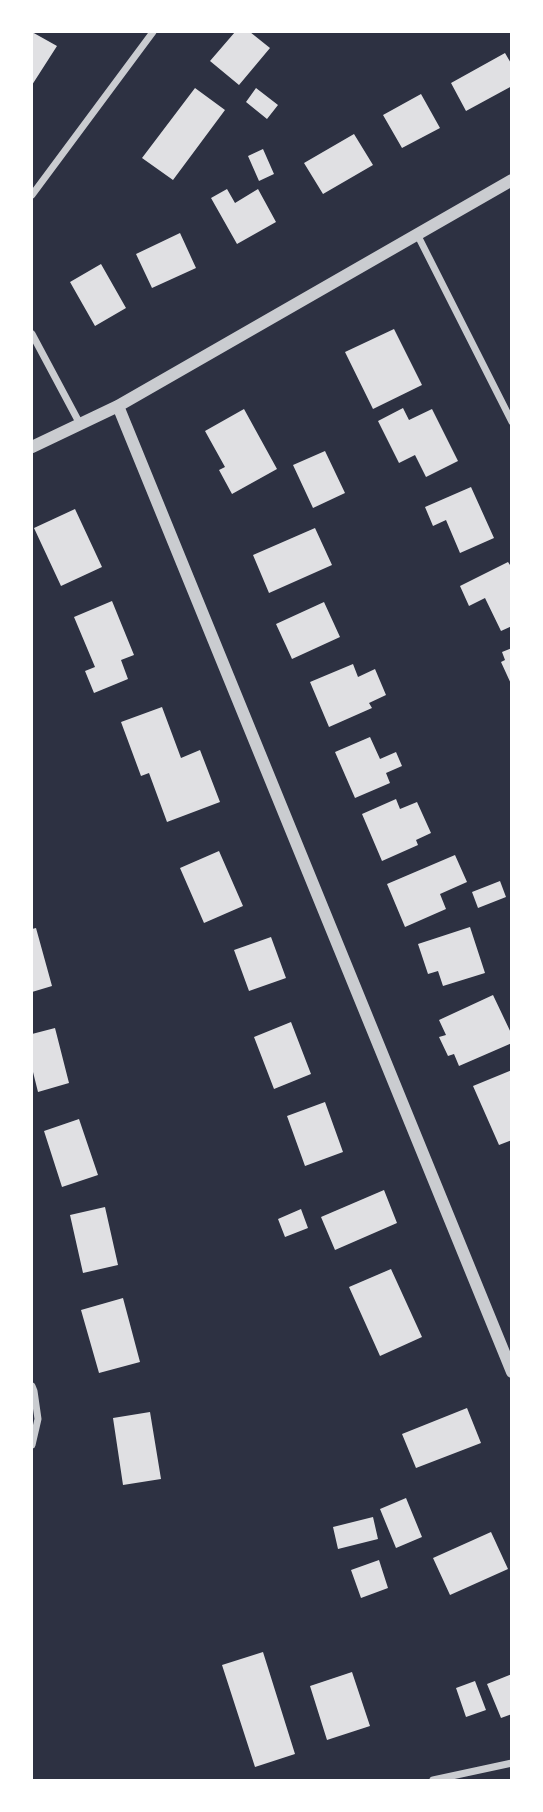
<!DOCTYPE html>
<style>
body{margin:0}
#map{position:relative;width:543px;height:1812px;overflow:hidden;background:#2d3142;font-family:"PT Sans Narrow",sans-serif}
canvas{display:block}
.frame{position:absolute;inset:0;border:33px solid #fff;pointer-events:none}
</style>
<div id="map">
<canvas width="543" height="1812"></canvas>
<div class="frame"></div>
</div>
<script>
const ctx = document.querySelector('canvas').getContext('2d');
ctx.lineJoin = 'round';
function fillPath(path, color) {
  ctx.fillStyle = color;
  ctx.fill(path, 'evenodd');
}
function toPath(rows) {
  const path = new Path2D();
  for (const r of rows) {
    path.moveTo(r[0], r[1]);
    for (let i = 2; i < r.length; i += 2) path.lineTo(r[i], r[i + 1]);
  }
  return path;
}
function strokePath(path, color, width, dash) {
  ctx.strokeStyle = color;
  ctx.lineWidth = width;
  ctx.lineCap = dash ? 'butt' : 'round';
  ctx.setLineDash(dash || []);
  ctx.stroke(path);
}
fillPath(toPath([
 [32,32,57,46,32,85],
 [235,32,250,32,270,48,239,85,210,61],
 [505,53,512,65,512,86,466,111,451,83],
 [195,88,225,110,173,180,142,158],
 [256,88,278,105,267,119,246,102],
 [421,94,440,128,402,148,383,115],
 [354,134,373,165,323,194,304,163],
 [263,149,274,174,259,181,248,156],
 [227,189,235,203,258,189,276,222,237,244,211,198],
 [180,233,196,268,152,288,136,254],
 [101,264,126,308,95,326,70,282],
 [394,329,422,385,373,409,345,352],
 [403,408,409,420,432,409,458,461,426,477,415,455,399,463,378,421],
 [244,409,277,469,232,494,219,470,225,467,205,431],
 [325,451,345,493,313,508,293,465],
 [471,487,494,538,460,553,446,520,433,526,425,507],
 [75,509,102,567,61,586,34,528],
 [315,528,332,565,269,593,253,555],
 [508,562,512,568,512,626,501,631,485,598,469,606,460,586],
 [112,601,134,655,121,660,128,679,94,693,85,671,95,667,74,617],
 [324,602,340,637,292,659,276,624],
 [512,648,512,686,501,662,505,660,502,652],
 [353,664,358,677,375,669,386,695,369,703,372,708,329,727,310,682],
 [162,707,181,758,200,750,220,802,167,822,149,773,141,776,121,722],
 [370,737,380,759,396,752,402,766,386,773,390,783,355,798,335,752],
 [396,799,400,809,417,802,431,833,416,840,418,845,382,861,362,814],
 [219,851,243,906,204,923,180,868],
 [455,855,467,882,440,894,446,909,405,927,387,884],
 [500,881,506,897,478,908,472,892],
 [470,927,485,973,443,986,438,971,428,974,418,944],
 [36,928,52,986,32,992,32,929],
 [271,937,286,978,249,991,234,950],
 [493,995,512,1035,512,1043,459,1066,454,1054,448,1056,439,1037,446,1035,439,1020],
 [291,1022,311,1074,274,1089,254,1037],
 [55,1028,69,1083,38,1092,32,1068,32,1034],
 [512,1070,512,1140,499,1145,473,1086],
 [325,1102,343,1152,305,1166,287,1116],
 [79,1119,98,1175,62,1187,44,1131],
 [384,1190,397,1223,335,1250,321,1217],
 [105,1207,118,1265,83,1273,70,1215],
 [301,1209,308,1228,285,1237,278,1219],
 [391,1269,422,1337,380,1356,349,1287],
 [123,1298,140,1362,99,1373,81,1310],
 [467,1408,481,1443,416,1468,402,1434],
 [150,1412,161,1479,123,1485,113,1418],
 [406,1498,422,1537,396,1548,380,1509],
 [373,1517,378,1539,338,1549,333,1527],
 [491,1532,508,1569,450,1595,433,1558],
 [379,1560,388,1588,361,1598,351,1570],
 [263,1652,295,1754,255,1767,222,1665],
 [352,1672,370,1726,327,1740,310,1686],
 [512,1674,512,1714,501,1718,487,1684],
 [475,1681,486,1710,466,1717,456,1688]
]), '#e0e0e3');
strokePath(toPath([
 [32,195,153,32],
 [417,234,512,422],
 [32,334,80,424],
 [32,1386,34,1391,38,1419,32,1445],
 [433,1780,512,1763]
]), '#caccd0', 7);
strokePath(toPath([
 [118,406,512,1372],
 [32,447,118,406,512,180]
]), '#caccd0', 12);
</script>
